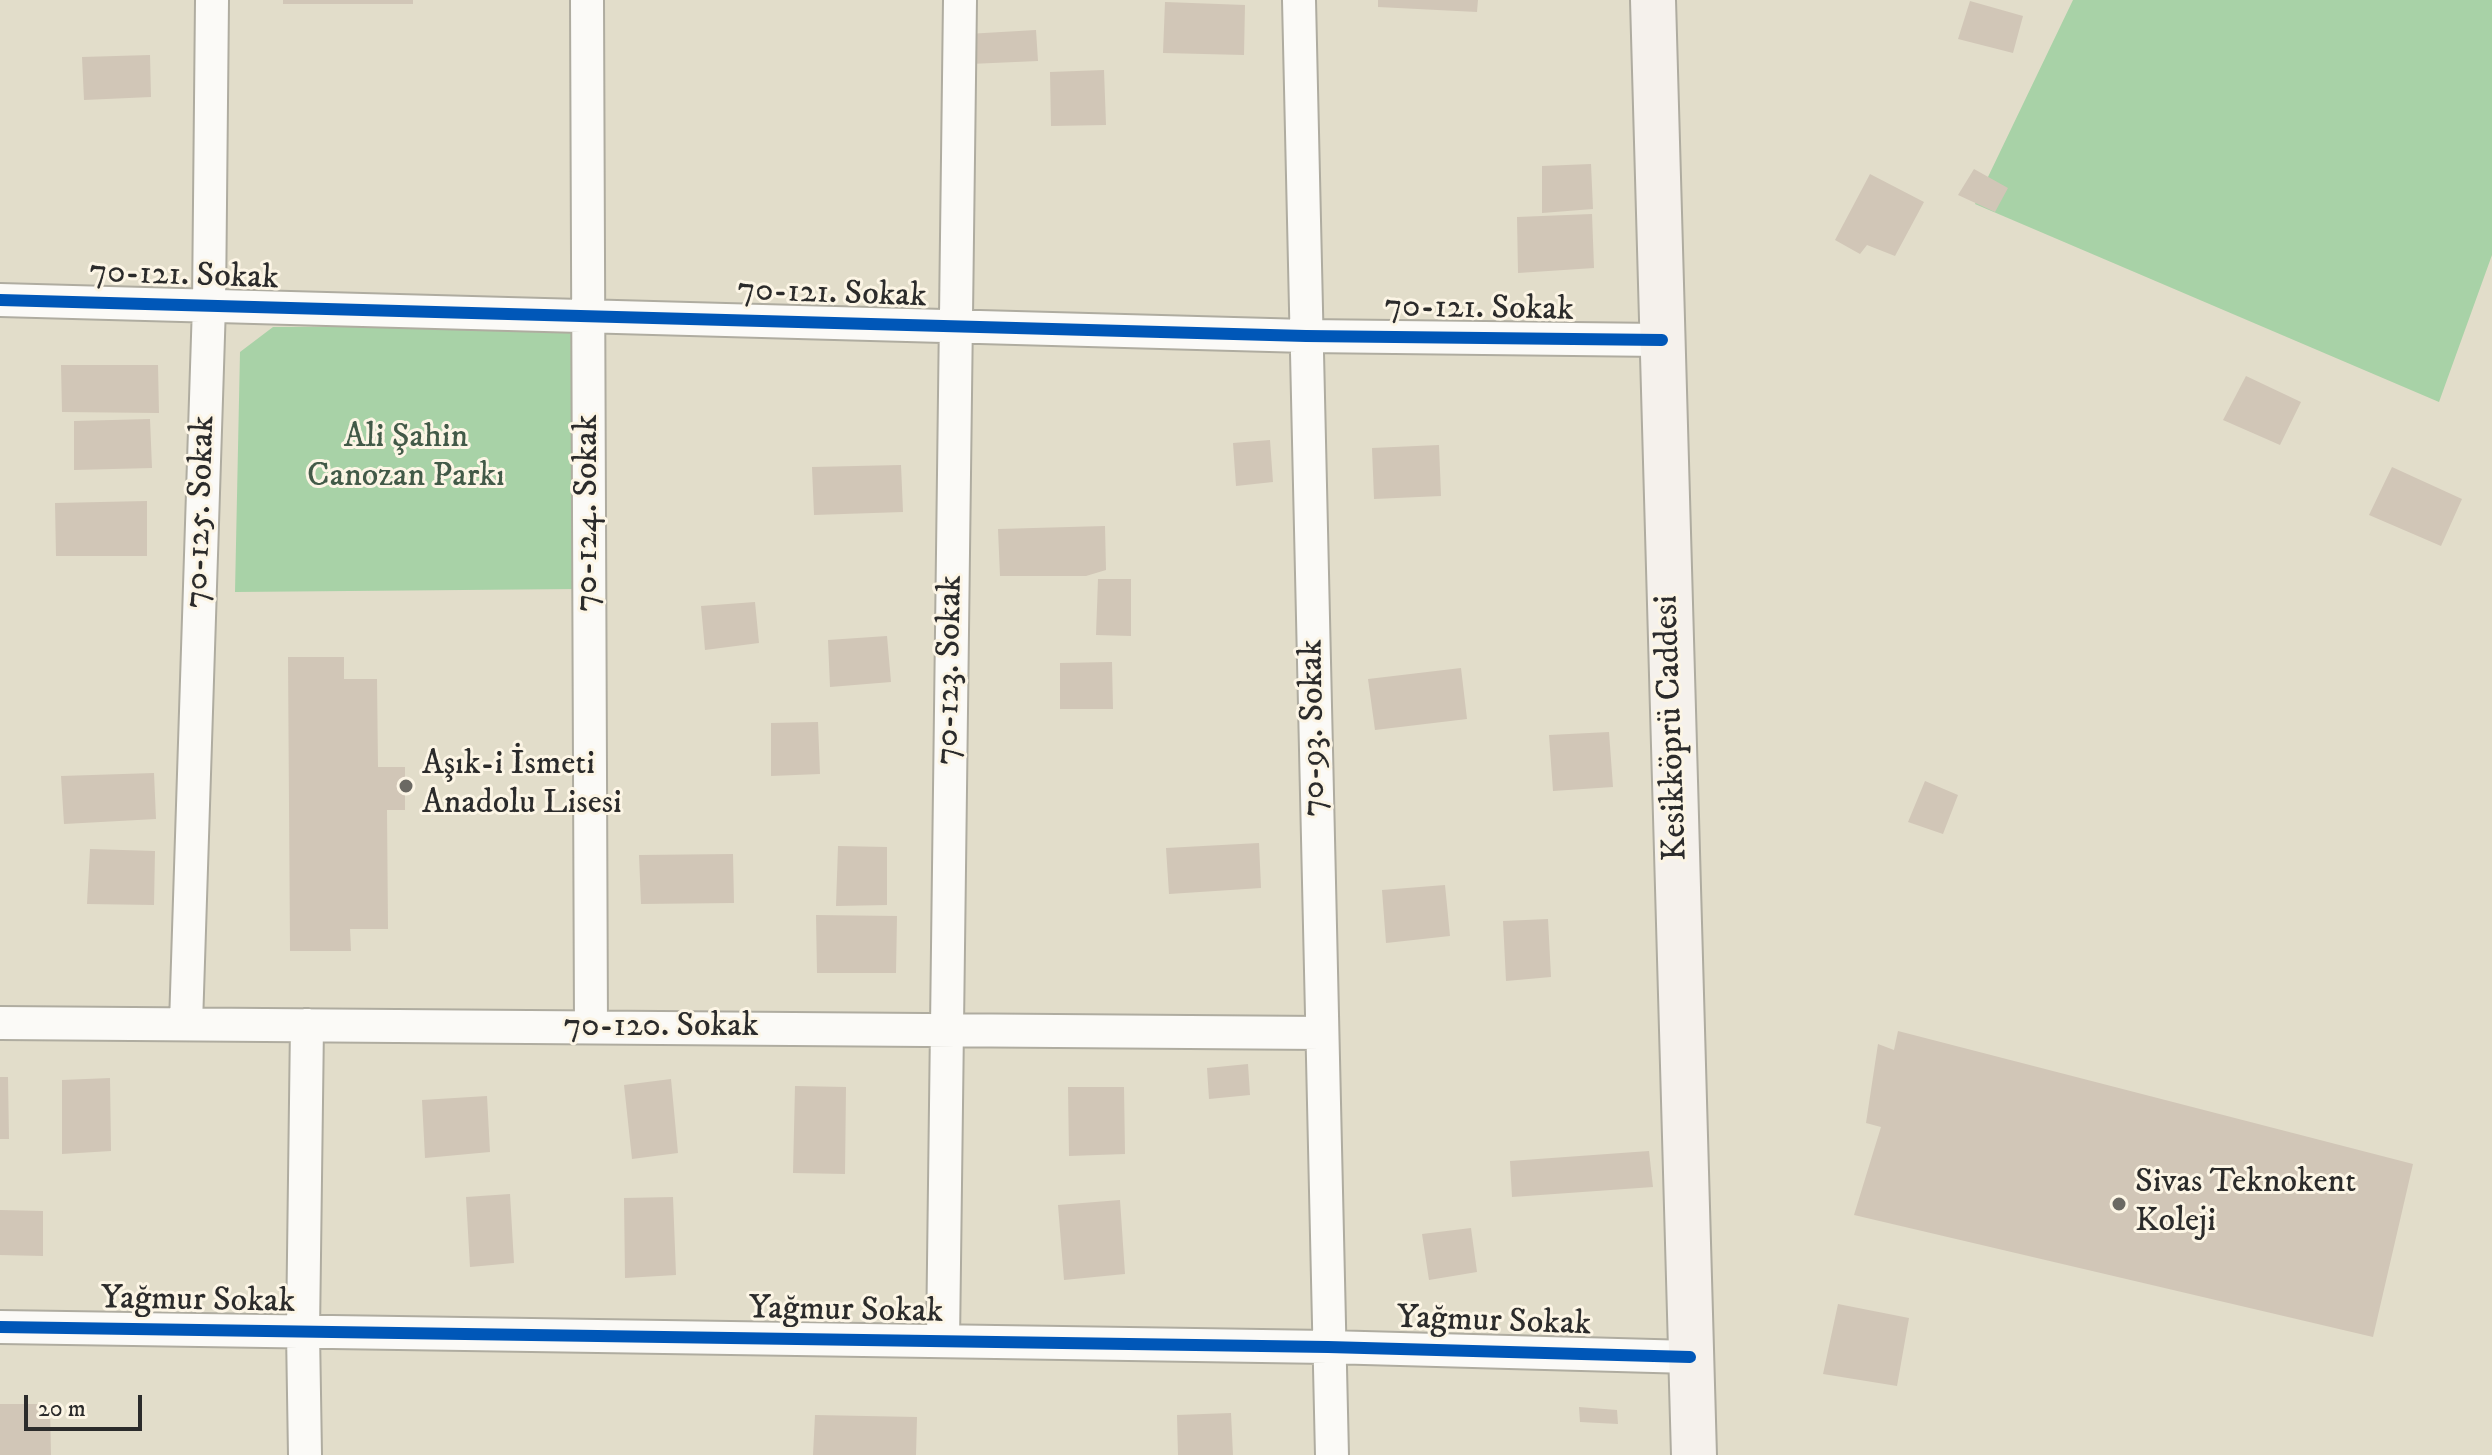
<!DOCTYPE html>
<meta charset="utf-8">
<style>
body{margin:0}
#map{position:relative;width:2492px;height:1455px;overflow:hidden;background:#e2ddca;font-family:"IM FELL DW Pica",serif}
canvas{display:block}
.scale{position:absolute;left:24px;top:1395px;width:118px;height:36px;box-sizing:border-box;border:4px solid #2b2b2b;border-top:0;padding-left:10px;font-size:24px;line-height:28px;white-space:nowrap;color:#2b2b2b;-webkit-text-stroke:6px #fcf5e5;paint-order:stroke}
</style>
<div id="map">
<canvas width="2492" height="1455"></canvas>
<div class="scale">20 m</div>
</div>
<script>
const ctx = document.querySelector('canvas').getContext('2d');
ctx.lineJoin = 'round';
function fillPath(path, color) {
  ctx.fillStyle = color;
  ctx.fill(path, 'evenodd');
}
function toPath(rows) {
  const path = new Path2D();
  for (const r of rows) {
    path.moveTo(r[0], r[1]);
    for (let i = 2; i < r.length; i += 2) path.lineTo(r[i], r[i + 1]);
  }
  return path;
}
function strokePath(path, color, width, dash) {
  ctx.strokeStyle = color;
  ctx.lineWidth = width;
  ctx.lineCap = dash ? 'butt' : 'round';
  ctx.setLineDash(dash || []);
  ctx.stroke(path);
}
function label(font, color, halo, rows, align = 'center') {
  ctx.font = font + ' "IM FELL DW Pica",serif';
  ctx.lineWidth = 6;
  ctx.setLineDash([]);
  ctx.textBaseline = 'middle';
  ctx.strokeStyle = halo;
  ctx.fillStyle = color;
  for (const [text, x, y, turn = 0] of rows) {
    ctx.save();
    ctx.translate(x, y);
    ctx.rotate((+turn || 0) * Math.PI / 180);
    ctx.textAlign = isNaN(turn) ? turn : align;
    if (halo) ctx.strokeText(text, 0, 0);
    ctx.fillText(text, 0, 0);
    ctx.restore();
  }
}
fillPath(toPath([
 [2073,0,2492,0,2492,255,2439,402,1975,204],
 [576,325,577,589,235,592,240,352,273,327]
]), '#a8d2a7');
fillPath(toPath([
 [283,0,413,0,413,4,283,4],
 [1378,0,1478,0,1477,12,1378,7],
 [1970,1,2023,16,2013,53,1958,39],
 [1165,2,1245,5,1244,55,1163,53],
 [1036,30,1038,61,970,64,967,34],
 [150,55,151,97,84,100,82,57],
 [1104,70,1106,125,1051,126,1050,72],
 [1591,164,1593,209,1542,213,1542,166],
 [1974,169,2008,188,1995,212,1958,195],
 [1870,174,1924,202,1895,256,1867,245,1860,254,1835,240],
 [1592,214,1594,268,1518,273,1517,217],
 [61,365,158,365,159,413,62,412],
 [2246,376,2301,402,2280,445,2223,420],
 [150,419,152,468,74,470,74,421],
 [1270,440,1273,482,1236,486,1233,443],
 [1439,445,1441,496,1374,499,1372,448],
 [901,465,903,512,814,515,812,467],
 [2392,467,2462,499,2441,546,2369,515],
 [147,501,147,556,56,556,55,503],
 [1105,526,1106,570,1086,576,1000,576,998,529],
 [1098,579,1131,579,1131,636,1096,635],
 [755,602,759,643,705,650,701,606],
 [887,636,891,682,830,687,828,640],
 [288,657,344,657,344,679,377,679,378,767,405,767,405,810,387,810,388,929,350,929,351,951,290,951],
 [1112,662,1113,709,1060,709,1060,663],
 [1461,668,1467,719,1375,730,1368,679],
 [818,722,820,774,771,776,771,723],
 [1609,732,1613,787,1553,791,1549,735],
 [154,773,156,819,64,824,61,776],
 [1925,781,1958,795,1943,834,1908,822],
 [1259,843,1261,888,1169,894,1166,848],
 [838,846,887,847,887,905,836,906],
 [90,849,155,851,154,905,87,904],
 [733,854,734,903,641,904,639,855],
 [1445,885,1450,936,1386,943,1382,890],
 [816,915,897,916,896,973,817,973],
 [1548,919,1551,977,1506,981,1503,921],
 [1898,1031,2413,1164,2373,1337,1854,1215,1881,1127,1866,1123,1878,1044,1894,1050],
 [1248,1064,1250,1095,1209,1099,1207,1068],
 [0,1077,8,1077,9,1139,0,1139],
 [110,1078,111,1151,62,1154,62,1080],
 [671,1079,678,1153,632,1159,624,1085],
 [795,1086,846,1087,845,1174,793,1173],
 [1068,1087,1124,1087,1125,1154,1069,1156],
 [487,1096,490,1152,425,1158,422,1100],
 [1649,1151,1653,1187,1512,1197,1510,1161],
 [510,1194,514,1263,470,1267,466,1197],
 [673,1197,676,1275,625,1278,624,1198],
 [1120,1200,1125,1274,1064,1280,1058,1205],
 [0,1210,43,1211,43,1256,0,1255],
 [1471,1228,1477,1272,1429,1280,1422,1234],
 [1838,1304,1909,1318,1897,1386,1823,1374],
 [0,1404,50,1404,51,1455,0,1455],
 [1579,1407,1617,1410,1618,1424,1580,1422],
 [1231,1413,1233,1455,1178,1455,1177,1415],
 [815,1415,917,1417,916,1455,813,1455]
]), '#d1c6b7');
const street = toPath([
 [587,0,591,1027],
 [1299,0,1332,1455],
 [0,300,1306,336,1662,340],
 [0,1023,1321,1033],
 [186,1024,209,305,212,0],
 [0,1327,1328,1347,1690,1357],
 [943,1341,960,0],
 [305,1455,303,1332,307,1025]
]);
const secondary = toPath([
 [1653,0,1694,1455]
]);
strokePath(street, '#afaca0', 36);
strokePath(secondary, '#afaca0', 48);
strokePath(street, '#fbfaf7', 32);
strokePath(secondary, '#f5f1ec', 44);
strokePath(toPath([
 [0,300,1306,336,1662,340],
 [0,1327,1328,1347,1690,1357]
]), '#0057b8', 12);
for (const [x, y, r, color] of [
 [406,786,8,"#6b6963"],
 [2119,1204,8,"#6b6963"]
]) {
  const dot = new Path2D();
  dot.arc(x, y, r, 0, 2 * Math.PI);
  ctx.fillStyle = color;
  ctx.fill(dot);
  strokePath(dot, '#fcf5e5', 3);
}
label('34px', '#2b2b2b', '#fcf5e5', [
 ["70-121. Sokak",184,277,2],
 ["70-121. Sokak",832,295,2],
 ["70-121. Sokak",1479,310,1],
 ["70-125. Sokak",202,512,-88],
 ["70-124. Sokak",589,513,-90],
 ["70-123. Sokak",951,670,-89],
 ["70-93. Sokak",1315,728,-91],
 ["Kesikköprü Caddesi",1673,728,-92],
 ["70-120. Sokak",661,1028],
 ["Yağmur Sokak",198,1302,1],
 ["Yağmur Sokak",846,1312,1],
 ["Yağmur Sokak",1494,1323,2]
]);
label('34px', '#425a48', '#fcf5e5', [
 ["Ali Şahin",406,439],
 ["Canozan Parkı",406,478]
]);
label('34px', '#2b2b2b', '#fcf5e5', [
 ["Aşık-i İsmeti",422,766],
 ["Anadolu Lisesi",422,805],
 ["Sivas Teknokent",2135,1184],
 ["Koleji",2135,1223]
], 'left');
</script>
